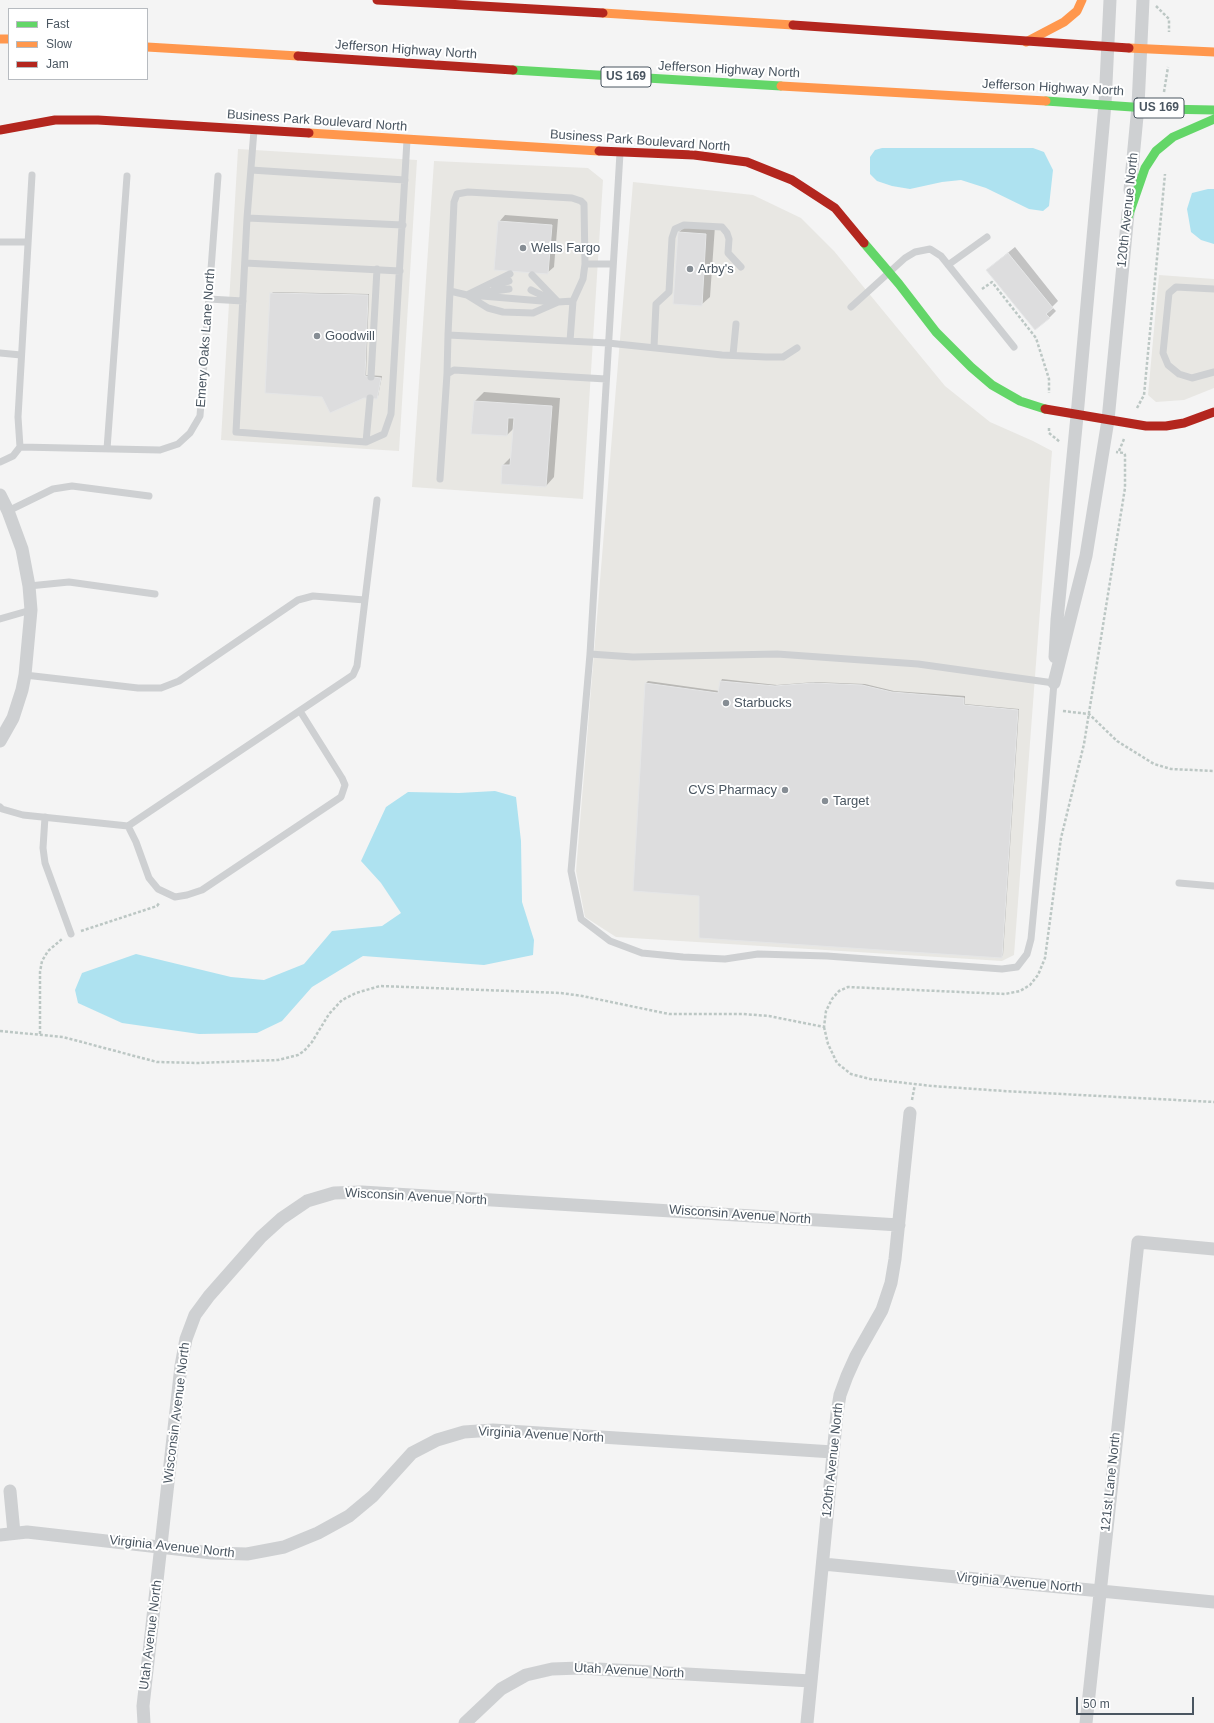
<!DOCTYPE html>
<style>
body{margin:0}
#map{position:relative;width:1214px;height:1723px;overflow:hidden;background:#f4f4f4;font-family:Arial,sans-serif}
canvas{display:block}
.legend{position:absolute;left:8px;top:8px;width:140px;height:72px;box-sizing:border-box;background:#fff;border:1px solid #b7bbc0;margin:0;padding:5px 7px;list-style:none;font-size:12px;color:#4a5661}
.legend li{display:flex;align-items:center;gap:8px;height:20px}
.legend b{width:20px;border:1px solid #b7bbc0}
.scale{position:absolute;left:1076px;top:1697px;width:118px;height:18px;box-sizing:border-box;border:2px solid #4a5661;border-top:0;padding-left:5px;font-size:12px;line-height:14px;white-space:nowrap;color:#4a5661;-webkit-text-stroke:3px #fff;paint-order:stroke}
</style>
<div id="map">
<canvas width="1214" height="1723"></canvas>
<ul class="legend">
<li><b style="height:5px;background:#63d668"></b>Fast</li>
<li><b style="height:5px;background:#ff974d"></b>Slow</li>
<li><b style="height:5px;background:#b3261e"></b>Jam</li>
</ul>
<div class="scale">50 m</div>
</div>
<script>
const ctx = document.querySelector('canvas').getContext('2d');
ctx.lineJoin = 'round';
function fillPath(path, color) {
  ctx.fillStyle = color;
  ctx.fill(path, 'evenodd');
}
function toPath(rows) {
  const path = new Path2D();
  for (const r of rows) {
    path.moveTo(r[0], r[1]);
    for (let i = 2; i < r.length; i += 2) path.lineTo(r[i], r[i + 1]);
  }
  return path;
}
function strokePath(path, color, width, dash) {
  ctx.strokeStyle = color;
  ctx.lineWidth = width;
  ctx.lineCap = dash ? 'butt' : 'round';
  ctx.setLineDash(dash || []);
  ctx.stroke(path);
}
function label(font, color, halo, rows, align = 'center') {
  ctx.font = font + ' Arial,sans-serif';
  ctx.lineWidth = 4;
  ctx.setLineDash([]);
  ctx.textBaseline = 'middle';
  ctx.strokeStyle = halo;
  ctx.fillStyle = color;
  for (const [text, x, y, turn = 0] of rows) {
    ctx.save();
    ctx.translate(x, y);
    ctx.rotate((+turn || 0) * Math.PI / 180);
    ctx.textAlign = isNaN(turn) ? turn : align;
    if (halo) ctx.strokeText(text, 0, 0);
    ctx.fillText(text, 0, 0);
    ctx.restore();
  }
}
fillPath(toPath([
 [238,149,417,160,399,451,221,440],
 [434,161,588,168,603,180,583,499,412,487],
 [633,182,753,195,801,218,834,251,945,386,990,422,1033,441,1052,451,1014,955,1002,961,616,937,585,917,576,871],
 [1159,275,1214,279,1214,388,1184,400,1156,402,1148,395]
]), '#e8e7e3');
fillPath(toPath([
 [882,148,1033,148,1044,152,1053,170,1049,206,1043,211,1029,209,986,188,961,180,942,182,910,189,892,186,877,181,870,174,870,157,875,150],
 [1208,189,1214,189,1214,244,1201,240,1191,232,1187,209,1192,193],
 [495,791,516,797,521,841,522,902,534,940,533,955,484,965,363,956,312,987,282,1021,257,1033,199,1034,122,1023,78,1003,75,990,82,973,136,954,231,977,264,980,304,964,332,931,382,926,401,913,381,883,361,861,386,807,408,792,459,793]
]), '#aee2f0');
fillPath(toPath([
 [505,215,558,219,554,267,547,273,499,222],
 [688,224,715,226,710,297,701,305,679,232],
 [1015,247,1058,301,1052,307,1056,311,1049,318,994,264],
 [273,292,369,294,366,375,382,376,378,396,376,398,271,294],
 [484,392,560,398,554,477,546,486,503,465,512,456,514,428,507,435,475,401],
 [722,679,777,685,815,682,865,684,894,691,965,696,965,704,1019,709,1003,955,1001,957,700,895,646,683,648,681,719,691,721,681]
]), '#0003');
const building = toPath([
 [498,221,552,225,548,274,494,270,498,221],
 [678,232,706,234,702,306,673,304,678,232],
 [1008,253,1053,308,1046,314,1050,318,1035,330,986,270,1008,253],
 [270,293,368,295,365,376,381,378,377,399,364,398,330,413,322,397,265,393,270,293],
 [474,401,552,406,546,487,501,484,502,465,510,465,514,418,508,418,507,436,471,434,474,401],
 [720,681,775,686,813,683,862,685,892,692,964,698,964,705,1018,710,1002,958,699,938,699,896,633,891,645,683,718,693,720,681]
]);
fillPath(building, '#ddddde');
strokePath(building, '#e5e6e7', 1);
strokePath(toPath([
 [1156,6,1169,19,1169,32],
 [1164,92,1168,67],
 [982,289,992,282,1036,338,1049,379,1049,393],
 [1137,408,1144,395,1165,174],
 [1049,428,1049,433,1060,442],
 [1119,451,1124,439],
 [1063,711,1089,714,1117,741,1154,764,1171,769,1214,771],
 [81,931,157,906,160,902],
 [824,1027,828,1044,837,1063,851,1074,870,1079,932,1086,1004,1091,1214,1102],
 [0,1031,63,1037,157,1062,197,1063,278,1060,298,1055,304,1051,312,1042,329,1014,342,1000,356,993,380,986,561,993,582,996,669,1014,743,1014,769,1016,824,1027,826,1011,832,999,839,991,848,987,1005,994,1020,991,1030,985,1038,975,1045,958,1061,838,1084,744,1125,488,1125,455,1124,453,1116,452],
 [40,1034,40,972,42,961,48,951,62,939],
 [912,1100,915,1084]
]), '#bcc7c4', 2.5, [3, 2]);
strokePath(toPath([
 [254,130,247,218,236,432,366,442,384,434,391,414,407,140],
 [251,170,405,180],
 [247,218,403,225],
 [0,242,27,242],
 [245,263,400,271],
 [585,264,613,264],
 [948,265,987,237],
 [532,275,558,302],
 [494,286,509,281],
 [1214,289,1176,287,1169,293,1163,353,1168,365,1179,374,1192,378,1214,372],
 [531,290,552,300],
 [450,291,467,295,488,308,503,312,533,313,558,302,573,301],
 [479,293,509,289],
 [467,295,510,274],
 [470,295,554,302],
 [209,299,243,301],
 [851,307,905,258,915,252,930,249,941,256,1014,347],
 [570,341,573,301,583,279,585,264,584,204,581,201,572,198,468,192,457,194,454,202,448,335,608,343,722,355,766,357,783,357,797,348],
 [654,347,656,304,669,292,672,238,675,229,684,225,722,227,727,233,729,239,728,253,741,267],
 [0,353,21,355],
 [733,355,736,324],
 [447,374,448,335],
 [371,377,377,269],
 [366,442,370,398],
 [20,447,160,450,178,444,190,433,200,416,218,176],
 [107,449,127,176],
 [0,462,13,456,20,447,18,417,32,175],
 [440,479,447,374,454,370,606,379],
 [8,511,53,489,72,486,149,496],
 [29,586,69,582,155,594],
 [0,619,31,610],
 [590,654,571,871,581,919,610,941,642,953,683,957,725,959,758,954,827,956,1002,969,1017,967,1027,954,1031,939,1042,823,1054,683,918,664,777,654,633,657,590,654,620,153],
 [25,675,138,688,161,688,179,681,298,600,313,596,365,600],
 [0,807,2,809,23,815,128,826,353,675,357,666,377,500],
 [45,817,43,848,45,863,71,934],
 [128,826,136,842,149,878,158,889,175,897,187,895,202,890,341,797,345,785,342,778,300,711],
 [1179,883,1214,886]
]), '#ced0d2', 7);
strokePath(toPath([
 [1130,190,1138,106,1143,0],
 [0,495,8,511,22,549,29,586,31,610,25,675,22,690,13,718,0,741],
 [1055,657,1057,620,1077,416,1105,104,1110,0],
 [1054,683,1086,556,1108,420,1128,213],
 [10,1491,14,1533],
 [0,1535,27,1532,212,1553,247,1554,284,1547,318,1533,349,1516,373,1496,412,1453,437,1440,464,1432,493,1430,833,1452],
 [823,1564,1214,1602],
 [144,1723,143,1706,181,1366,186,1339,195,1315,209,1296,261,1237,282,1218,307,1201,334,1193,362,1192,899,1225],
 [465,1723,501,1689,526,1675,552,1669,580,1668,811,1681],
 [807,1723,837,1413,840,1395,847,1376,856,1356,882,1310,891,1283,895,1259,910,1113],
 [1086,1723,1138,1242,1214,1249]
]), '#ced0d2', 13);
strokePath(toPath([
 [513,70,781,86],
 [1046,101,1161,109,1214,110],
 [1127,220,1145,168,1156,151,1173,137,1214,119],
 [864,243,899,284,936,332,971,367,992,385,1020,401,1045,409]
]), '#63d668', 9);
strokePath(toPath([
 [603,13,793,25],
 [0,39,9,39],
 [1026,42,1064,22,1077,11,1082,0],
 [147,47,298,56],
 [1129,48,1214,52],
 [781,86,1046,101],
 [309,133,599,151]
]), '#ff974d', 9);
strokePath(toPath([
 [377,0,603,13],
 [793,25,1129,48],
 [298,56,513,70],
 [0,130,55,120,98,120,309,133],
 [599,151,694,155,747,162,792,180,835,208,864,243],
 [1045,409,1146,426,1166,426,1184,423,1214,412]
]), '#b3261e', 9);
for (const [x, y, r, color] of [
 [523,248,4,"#868d94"],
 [690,269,4,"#868d94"],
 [317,336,4,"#868d94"],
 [726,703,4,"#868d94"],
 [785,790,4,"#868d94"],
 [825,801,4,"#868d94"]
]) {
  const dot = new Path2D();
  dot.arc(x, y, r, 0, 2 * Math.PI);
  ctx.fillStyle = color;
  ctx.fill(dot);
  strokePath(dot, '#fff', 1.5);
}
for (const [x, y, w] of [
 [626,77,50],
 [1159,108,50]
]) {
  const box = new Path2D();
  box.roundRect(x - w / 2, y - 10, w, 20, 3);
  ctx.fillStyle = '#fff';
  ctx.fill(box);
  strokePath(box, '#4a5661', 1);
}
label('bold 12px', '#4a5661', null, [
 ["US 169",626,77],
 ["US 169",1159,108]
]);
label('13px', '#4a5661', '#fff', [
 ["Jefferson Highway North",406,50,4],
 ["Jefferson Highway North",729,70,3],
 ["Jefferson Highway North",1053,88,3],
 ["Business Park Boulevard North",317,121,4],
 ["Business Park Boulevard North",640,141,4],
 ["120th Avenue North",1128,210,-84],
 ["Emery Oaks Lane North",206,338,-86],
 ["Wisconsin Avenue North",416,1197,3],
 ["Wisconsin Avenue North",740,1215,4],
 ["Wisconsin Avenue North",177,1413,-83],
 ["Virginia Avenue North",541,1435,3],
 ["120th Avenue North",833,1460,-84],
 ["121st Lane North",1111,1482,-84],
 ["Virginia Avenue North",172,1547,6],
 ["Virginia Avenue North",1019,1583,5],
 ["Utah Avenue North",151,1635,-83],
 ["Utah Avenue North",629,1671,3]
]);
label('13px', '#4a5661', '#fff', [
 ["Wells Fargo",531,248],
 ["Arby's",698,269],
 ["Goodwill",325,336],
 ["Starbucks",734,703],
 ["CVS Pharmacy",777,790,"right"],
 ["Target",833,801]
], 'left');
</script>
